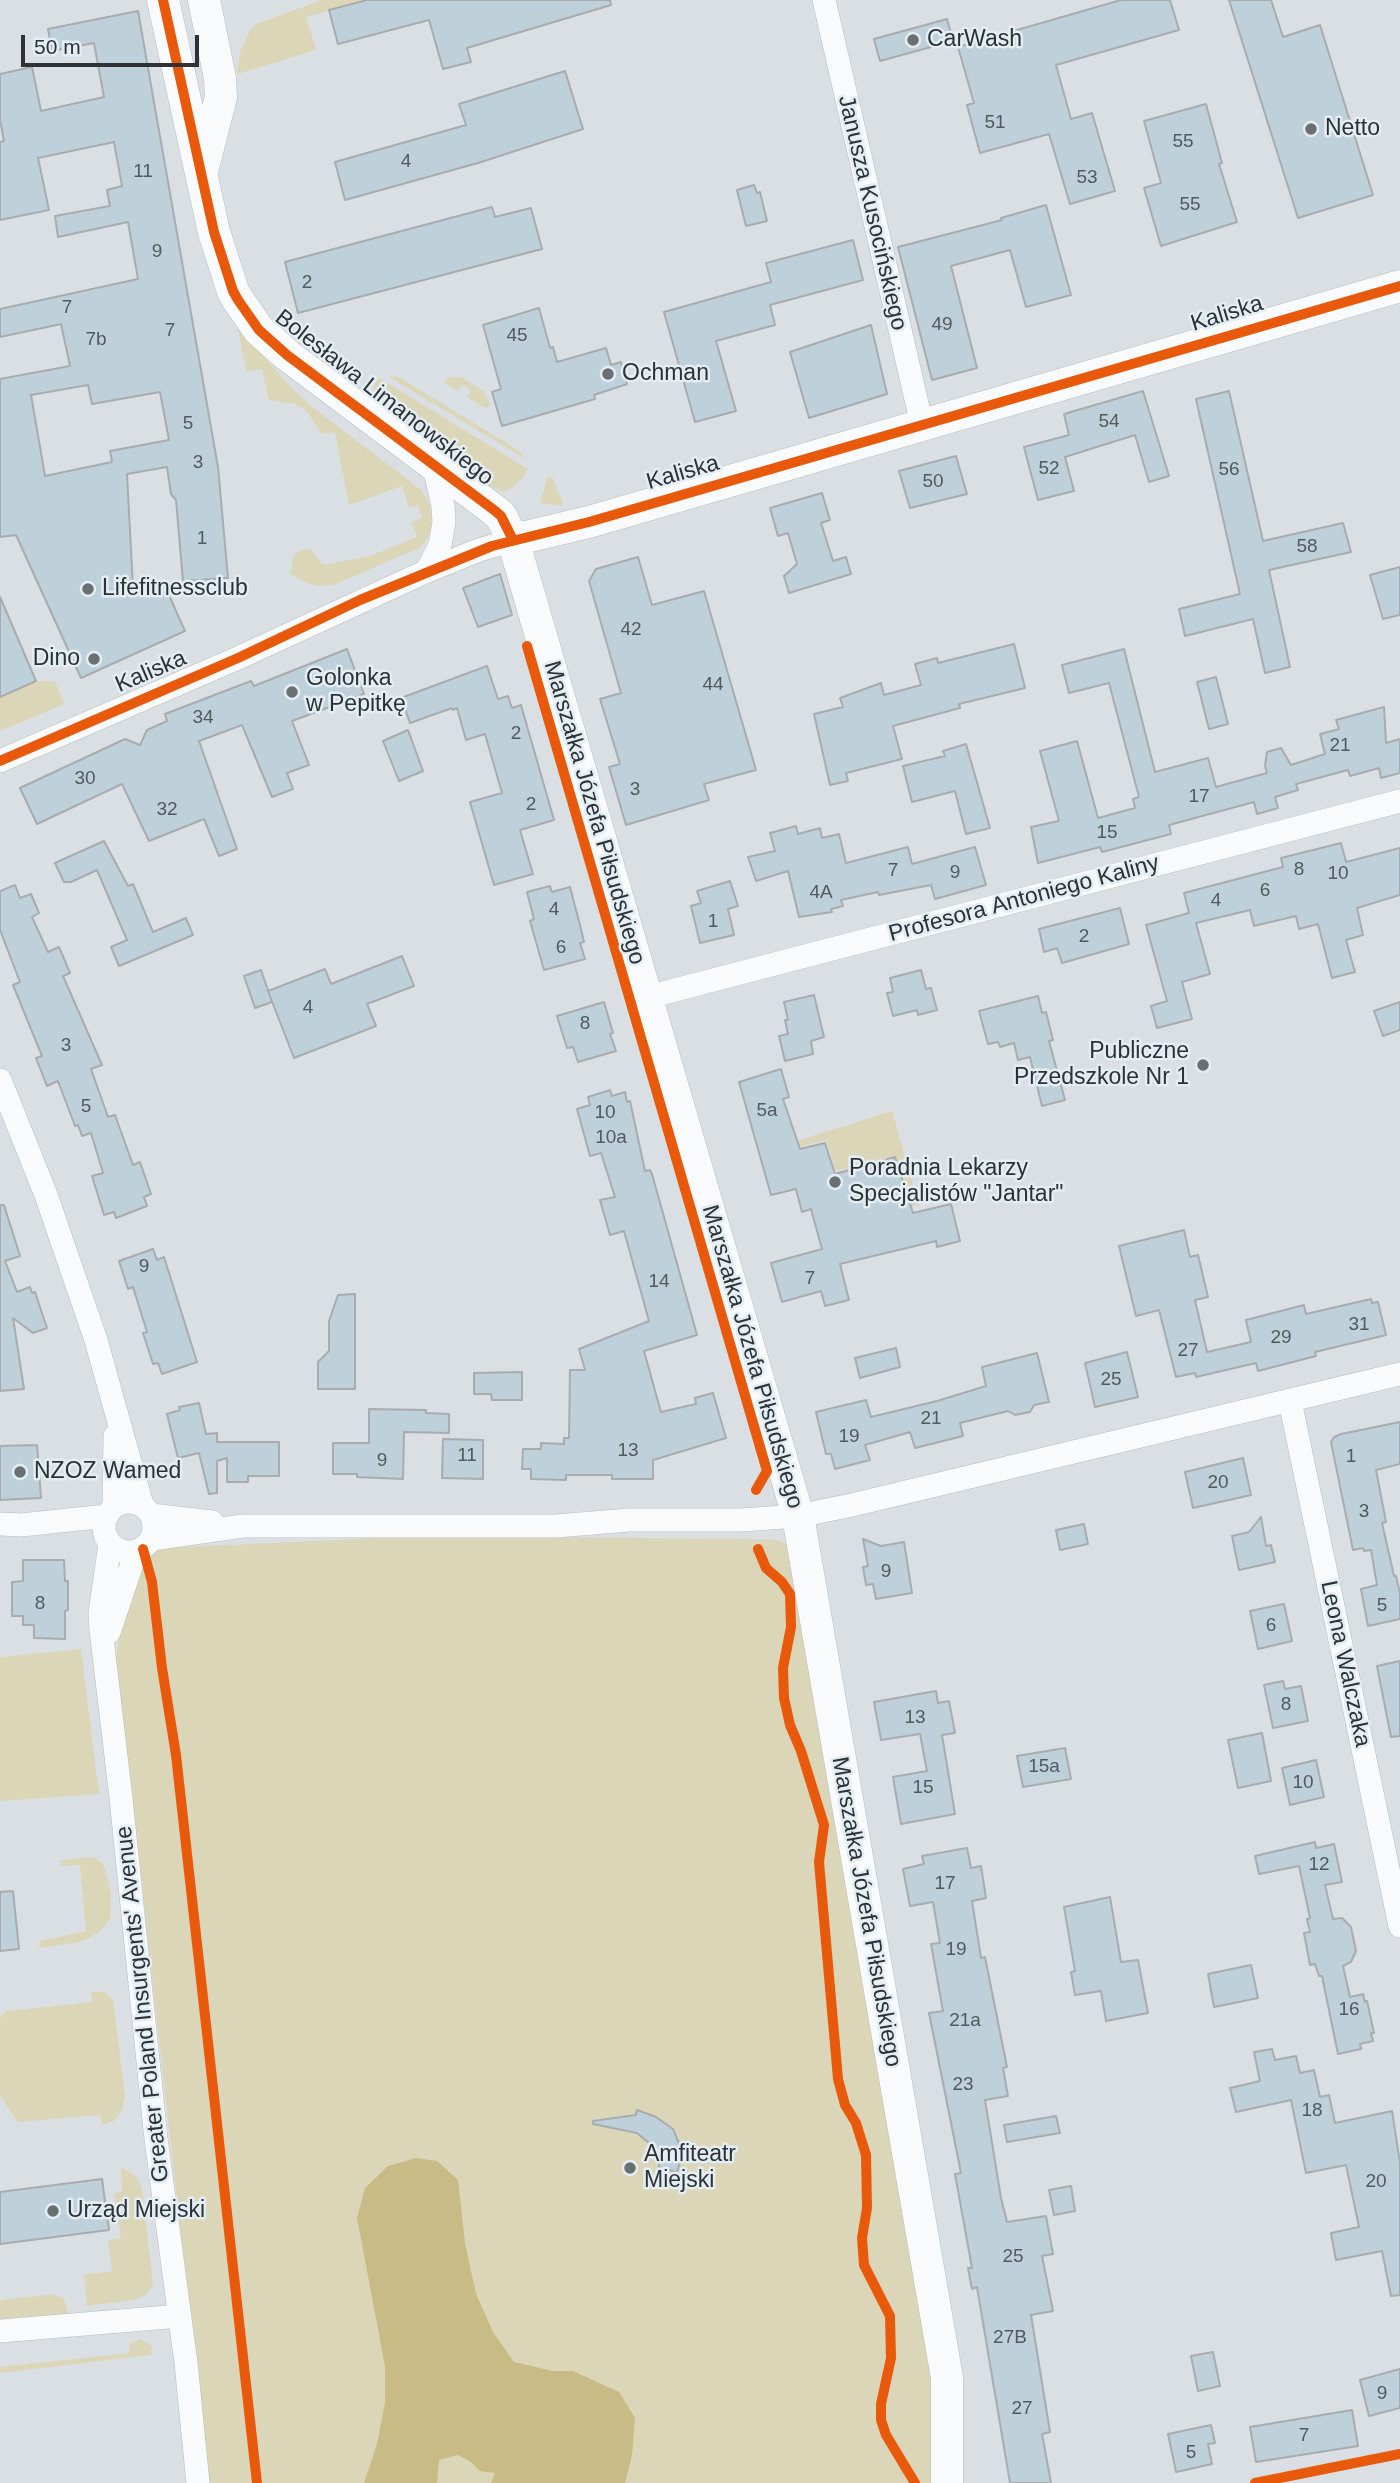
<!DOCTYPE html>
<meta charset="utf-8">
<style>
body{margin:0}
#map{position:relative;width:1400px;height:2483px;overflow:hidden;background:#dadfe3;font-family:Helvetica,sans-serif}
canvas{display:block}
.scale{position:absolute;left:21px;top:35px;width:178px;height:32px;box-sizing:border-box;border:4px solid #2e3234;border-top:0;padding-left:9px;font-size:21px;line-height:24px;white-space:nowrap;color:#2e3234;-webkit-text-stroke:5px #e3eef4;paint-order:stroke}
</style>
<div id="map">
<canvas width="1400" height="2483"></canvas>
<div class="scale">50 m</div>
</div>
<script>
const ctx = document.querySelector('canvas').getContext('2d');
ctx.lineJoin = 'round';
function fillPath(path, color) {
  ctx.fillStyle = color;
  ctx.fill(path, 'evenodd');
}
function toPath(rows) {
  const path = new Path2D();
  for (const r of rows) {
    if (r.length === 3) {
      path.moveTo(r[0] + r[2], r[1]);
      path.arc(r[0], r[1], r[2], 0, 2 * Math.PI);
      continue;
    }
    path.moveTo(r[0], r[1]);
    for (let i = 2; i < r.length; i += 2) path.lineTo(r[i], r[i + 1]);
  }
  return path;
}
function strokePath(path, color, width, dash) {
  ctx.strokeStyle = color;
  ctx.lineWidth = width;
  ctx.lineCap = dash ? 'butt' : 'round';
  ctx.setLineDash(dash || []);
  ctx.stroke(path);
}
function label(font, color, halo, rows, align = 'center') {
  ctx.font = font + ' Helvetica,sans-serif';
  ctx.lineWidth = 5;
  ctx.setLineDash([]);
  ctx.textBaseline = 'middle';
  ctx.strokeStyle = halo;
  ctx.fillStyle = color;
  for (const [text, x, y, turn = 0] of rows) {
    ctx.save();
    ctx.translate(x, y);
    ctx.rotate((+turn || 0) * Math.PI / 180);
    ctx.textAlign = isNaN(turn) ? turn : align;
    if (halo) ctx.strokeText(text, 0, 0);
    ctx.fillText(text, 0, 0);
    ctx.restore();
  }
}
fillPath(toPath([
 [322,0,366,0,306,17,316,50,237,74,241,49,250,30,256,24],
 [238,327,287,383,311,406,420,489,428,500,432,516,431,531,421,547,333,585,319,586,309,584,290,574,293,556,303,549,311,550,323,565,370,556,417,537,411,522,422,518,418,505,409,508,402,486,349,505,335,432,322,434,308,413,296,404,269,400,262,369,246,371],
 [395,376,400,378,518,450,527,460,389,377],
 [450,377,463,378,483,391,490,404,488,407,485,408,467,397,471,390,462,384,458,391,445,383,444,381],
 [379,378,528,469,524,476,514,487,503,492,476,479,372,403,374,386],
 [548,476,553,478,558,493,563,501,561,506,540,503],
 [36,681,55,681,64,704,0,731,0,697],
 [892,1111,919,1205,905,1209,902,1200,910,1197,895,1157,836,1171,826,1140,785,1151,784,1145],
 [420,1536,749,1539,777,1540,787,1545,793,1554,935,2381,936,2416,931,2483,209,2483,116,1658,120,1627,138,1568,152,1553,164,1548],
 [81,1649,99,1794,0,1801,0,1657],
 [93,1857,103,1864,107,1876,111,1893,110,1919,99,1932,87,1939,74,1943,39,1948,40,1941,86,1931,80,1865,61,1866,60,1860],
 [94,1991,104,1992,113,1999,125,2097,122,2110,114,2121,102,2125,100,2115,18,2122,0,2096,0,2018,6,2011,92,2002,91,1992],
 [121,2167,136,2176,142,2188,153,2285,147,2294,135,2300,87,2306,84,2275,112,2271,108,2240,121,2238,114,2193,122,2192],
 [55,2294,64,2300,67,2307,67,2316,0,2319,0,2300],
 [140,2339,152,2346,151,2355,0,2373,0,2367,129,2353,129,2344]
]), '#dcd6b8');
fillPath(toPath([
 [416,2158,437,2161,458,2180,465,2243,476,2294,493,2332,514,2362,553,2371,573,2371,619,2392,635,2418,632,2455,625,2483,491,2483,495,2473,480,2471,471,2462,458,2455,439,2460,437,2483,364,2483,377,2444,385,2403,385,2366,357,2218,365,2188,388,2166]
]), '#c8bb85');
const building = toPath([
 [367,0,610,0,611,5,467,48,471,62,443,69,429,20,338,44,329,10,367,0],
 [1121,0,1170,0,1179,30,1056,65,1071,119,1092,113,1115,191,1070,204,1049,134,980,153,967,105,974,103,958,47,1121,0],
 [1229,0,1271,0,1283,37,1320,25,1373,195,1298,218,1229,0],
 [138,11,218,467,228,578,183,581,176,500,171,494,167,467,127,474,133,588,164,584,185,631,81,678,16,535,0,537,0,379,70,366,61,324,0,337,0,309,138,279,128,222,58,237,55,216,110,206,107,190,122,186,114,142,38,158,49,210,0,220,0,142,4,141,0,120,0,74,32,67,41,111,104,97,94,43,52,51,48,29,138,11],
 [88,385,92,404,160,392,169,440,110,451,112,462,45,476,31,395,88,385],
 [947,19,953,41,880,61,874,39,947,19],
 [565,71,583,129,478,163,345,200,335,162,466,125,459,104,565,71],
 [1206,104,1222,163,1219,164,1237,222,1161,246,1144,188,1161,183,1144,121,1206,104],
 [754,185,757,193,760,192,767,221,746,226,737,190,754,185],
 [1046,205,1071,295,1026,307,1010,250,951,266,977,368,932,380,898,247,1002,220,1001,218,1046,205],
 [492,207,495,217,531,208,542,249,298,313,285,262,492,207],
 [853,240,863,280,770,305,775,325,716,341,736,411,695,422,664,312,771,282,766,263,853,240],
 [539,308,550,348,553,347,557,362,606,348,611,365,621,362,627,384,594,395,595,399,502,426,492,392,501,389,483,325,539,308],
 [871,325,887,394,809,418,790,352,871,325],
 [1143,391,1169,476,1149,482,1135,435,1065,457,1074,491,1038,500,1024,447,1069,435,1064,414,1143,391],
 [1229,391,1263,541,1343,523,1351,552,1269,570,1290,667,1265,673,1253,619,1185,636,1179,609,1240,594,1196,399,1229,391],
 [956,456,967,494,910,508,899,471,956,456],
 [822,493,830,520,821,523,833,561,846,557,851,574,789,593,784,576,797,564,788,533,778,536,770,508,822,493],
 [638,557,652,605,704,591,756,770,704,784,709,800,626,825,609,767,620,764,600,699,621,693,589,581,596,569,638,557],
 [1400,567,1400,615,1383,619,1370,575,1400,567],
 [500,574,512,615,478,627,463,588,500,574],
 [0,597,36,681,0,697,0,597],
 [1014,644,1025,688,959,704,960,708,893,726,902,759,846,773,848,781,830,785,814,714,843,707,840,698,881,683,884,695,921,685,915,664,937,658,938,663,1014,644],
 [347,649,364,694,292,721,309,765,287,773,293,789,272,797,242,725,199,741,237,849,219,856,204,819,149,841,122,784,37,824,20,788,125,739,140,745,147,730,167,721,165,714,251,681,254,686,347,649],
 [1124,649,1155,772,1208,758,1216,787,1267,773,1265,766,1267,752,1281,748,1291,765,1325,754,1320,734,1339,729,1336,720,1384,707,1386,743,1400,739,1400,773,1381,778,1379,768,1350,776,1348,770,1296,784,1298,790,1275,797,1278,808,1257,814,1254,802,1169,825,1171,834,1102,852,1100,847,1038,863,1031,827,1059,821,1040,751,1077,741,1098,818,1135,808,1133,799,1139,797,1109,683,1069,693,1062,665,1124,649],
 [487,666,498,699,508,696,512,708,521,705,554,820,520,830,533,874,494,885,470,802,502,793,485,734,466,740,457,708,453,710,452,708,410,723,401,698,487,666],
 [1216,677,1228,724,1209,729,1197,682,1216,677],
 [408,730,423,771,399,781,383,741,408,730],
 [966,744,990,828,966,834,955,791,912,802,903,766,945,756,943,751,966,744],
 [796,826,798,834,820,828,822,838,839,834,846,863,908,847,912,864,975,847,986,885,935,899,931,885,879,895,878,892,841,900,843,906,831,909,832,912,799,917,788,871,756,881,748,857,775,851,770,833,796,826],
 [104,841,128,886,133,884,153,932,186,918,193,935,119,966,111,947,127,940,97,870,71,882,64,882,55,863,104,841],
 [1341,843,1346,862,1400,848,1400,895,1357,908,1363,935,1346,940,1355,972,1332,978,1318,924,1299,929,1296,916,1254,926,1250,910,1196,923,1210,974,1182,982,1192,1019,1157,1028,1151,1006,1167,1001,1146,925,1189,913,1184,893,1283,867,1281,858,1341,843],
 [730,881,738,906,728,909,734,935,700,943,691,906,701,903,697,891,730,881],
 [15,885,20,898,31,894,39,913,32,917,48,952,59,947,70,973,63,976,102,1065,91,1069,108,1117,115,1115,133,1165,140,1162,151,1194,144,1197,147,1206,116,1218,114,1212,104,1215,92,1176,103,1173,91,1133,82,1136,78,1125,75,1126,58,1081,47,1086,36,1058,42,1056,13,985,20,982,0,930,0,891,15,885],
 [550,886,552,892,570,887,580,925,584,942,580,943,585,959,544,970,530,921,534,919,527,892,550,886],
 [1120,908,1129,944,1062,963,1057,948,1044,952,1039,929,1120,908],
 [402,956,414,986,367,1004,376,1026,294,1058,268,991,325,969,331,984,402,956],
 [261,970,272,1002,255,1008,244,976,261,970],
 [921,970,926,989,931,988,937,1010,918,1015,917,1010,893,1016,887,993,893,992,890,978,921,970],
 [814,995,824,1037,811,1041,813,1054,785,1061,779,1036,788,1034,785,1020,788,1020,784,1002,814,995],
 [1038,996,1042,1013,1046,1012,1053,1040,1049,1041,1065,1100,1042,1106,1030,1057,1018,1060,1014,1043,1000,1047,998,1042,988,1044,979,1011,1038,996],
 [604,1002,613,1033,610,1034,616,1051,578,1062,573,1047,567,1048,557,1016,604,1002],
 [1400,1002,1400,1030,1383,1036,1374,1011,1400,1002],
 [781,1069,789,1097,783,1099,800,1149,825,1143,835,1174,895,1157,913,1213,951,1204,960,1241,937,1247,936,1241,840,1264,849,1300,825,1306,821,1291,782,1302,771,1263,822,1249,811,1209,802,1212,796,1189,771,1195,739,1082,781,1069],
 [610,1090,612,1096,625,1092,627,1102,630,1101,645,1171,650,1170,652,1174,697,1335,644,1351,661,1412,696,1404,695,1398,713,1393,726,1438,653,1460,653,1479,612,1479,612,1475,566,1475,566,1480,531,1479,531,1469,522,1469,523,1449,541,1449,541,1443,564,1444,564,1438,569,1438,570,1370,585,1370,579,1349,649,1321,624,1231,610,1235,600,1200,615,1197,601,1153,590,1156,577,1109,590,1105,588,1097,610,1090],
 [0,1205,4,1205,20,1256,5,1261,17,1292,30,1287,32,1293,35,1292,47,1328,33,1333,13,1318,24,1389,0,1391,0,1205],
 [1184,1230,1190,1257,1198,1255,1208,1297,1195,1300,1207,1352,1251,1342,1246,1320,1304,1305,1306,1314,1371,1299,1372,1303,1378,1302,1386,1335,1315,1352,1316,1356,1258,1371,1256,1363,1196,1377,1195,1373,1176,1377,1159,1310,1136,1316,1119,1246,1184,1230],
 [153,1249,157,1260,164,1257,197,1362,162,1374,158,1363,153,1364,143,1333,147,1332,133,1287,128,1289,119,1261,153,1249],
 [355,1294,355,1389,318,1389,318,1362,329,1351,329,1321,338,1295,355,1294],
 [896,1348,900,1367,860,1378,855,1358,896,1348],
 [1127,1352,1138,1397,1095,1407,1085,1363,1127,1352],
 [1037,1353,1049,1402,1034,1405,1030,1412,1015,1415,1008,1411,960,1423,963,1436,915,1448,910,1432,865,1445,870,1460,835,1469,831,1454,826,1454,816,1412,866,1400,871,1417,937,1401,986,1386,982,1367,1037,1353],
 [522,1372,522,1400,492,1400,491,1394,474,1394,474,1373,522,1372],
 [199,1403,206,1434,217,1433,217,1442,279,1442,279,1476,248,1476,248,1482,227,1482,227,1458,217,1461,217,1493,209,1494,199,1453,178,1458,167,1414,180,1410,179,1407,199,1403],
 [369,1409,426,1410,426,1413,449,1414,449,1433,404,1432,403,1479,357,1477,357,1474,333,1474,333,1443,369,1443,369,1409],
 [1400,1422,1400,1464,1376,1470,1386,1522,1382,1523,1394,1576,1396,1576,1400,1593,1400,1619,1368,1626,1361,1589,1377,1585,1371,1550,1364,1551,1363,1548,1353,1550,1331,1442,1334,1437,1341,1434,1400,1422],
 [443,1439,483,1440,483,1479,442,1478,443,1439],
 [37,1445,41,1498,0,1500,0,1446,37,1445],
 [1243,1458,1251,1495,1193,1508,1185,1472,1243,1458],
 [1261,1517,1266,1546,1271,1545,1275,1562,1239,1570,1232,1536,1249,1532,1261,1517],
 [1084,1524,1088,1544,1060,1550,1056,1530,1084,1524],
 [863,1539,881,1546,904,1542,912,1593,876,1599,873,1584,866,1585,863,1567,868,1566,863,1539],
 [23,1560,64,1560,65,1581,68,1581,68,1610,65,1611,65,1639,34,1638,34,1625,23,1625,23,1616,12,1616,12,1582,23,1581,23,1560],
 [1284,1604,1292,1641,1258,1649,1250,1611,1284,1604],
 [1400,1661,1400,1736,1391,1737,1377,1666,1400,1661],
 [1283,1681,1285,1689,1301,1686,1308,1721,1273,1728,1264,1685,1283,1681],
 [936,1691,938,1703,949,1701,955,1733,942,1735,955,1814,901,1824,893,1777,927,1771,920,1734,881,1740,874,1702,936,1691],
 [1262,1733,1271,1781,1238,1788,1228,1740,1262,1733],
 [1065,1748,1071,1779,1023,1787,1017,1756,1065,1748],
 [1316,1760,1324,1797,1290,1805,1282,1768,1316,1760],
 [1315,1842,1316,1848,1334,1844,1342,1882,1325,1885,1333,1919,1342,1918,1351,1927,1356,1951,1351,1962,1343,1966,1350,1997,1363,1994,1365,2002,1367,2001,1374,2033,1371,2033,1373,2041,1360,2044,1361,2049,1338,2054,1322,1976,1319,1976,1315,1964,1310,1965,1304,1933,1310,1932,1307,1919,1310,1918,1299,1866,1259,1874,1255,1856,1315,1842],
 [967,1848,971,1868,981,1866,986,1898,972,1901,981,1958,985,1957,1007,2067,1003,2068,1008,2096,985,2100,1001,2198,1007,2222,1046,2216,1053,2254,1042,2256,1053,2311,1031,2315,1050,2432,1042,2434,1051,2483,1010,2483,977,2287,972,2289,968,2268,972,2268,955,2174,961,2173,929,2013,943,2011,931,1944,940,1943,933,1902,910,1906,903,1869,924,1864,922,1856,967,1848],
 [13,1891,19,1949,0,1951,0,1892,13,1891],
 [1110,1897,1121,1962,1138,1960,1148,2013,1106,2021,1101,1991,1075,1995,1071,1972,1075,1971,1064,1907,1110,1897],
 [1251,1965,1258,1998,1214,2007,1208,1974,1251,1965],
 [1272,2049,1275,2060,1296,2056,1300,2073,1314,2070,1320,2097,1329,2095,1335,2123,1392,2111,1400,2163,1400,2295,1391,2296,1382,2251,1336,2260,1331,2233,1359,2227,1346,2165,1306,2173,1291,2100,1236,2112,1230,2088,1260,2081,1254,2052,1272,2049],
 [637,2110,656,2117,673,2129,680,2146,683,2162,680,2162,677,2172,659,2168,659,2159,654,2147,637,2133,593,2124,593,2121,636,2115,637,2110],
 [1056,2116,1060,2133,1007,2142,1004,2125,1056,2116],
 [102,2179,109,2230,0,2244,0,2192,102,2179],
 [1071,2186,1075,2211,1054,2215,1049,2190,1071,2186],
 [1213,2352,1220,2386,1198,2391,1191,2356,1213,2352],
 [1400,2369,1400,2408,1369,2416,1360,2380,1400,2369],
 [1352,2410,1358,2446,1256,2462,1250,2427,1352,2410],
 [1211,2425,1215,2443,1208,2444,1212,2464,1176,2472,1168,2434,1211,2425]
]);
fillPath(building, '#bed0da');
strokePath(building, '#a8acaf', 2);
const street = toPath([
 [824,0,922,425],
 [427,571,440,545,444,522,443,506,434,466],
 [0,761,238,658,427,571,479,550,513,540],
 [648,997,1400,801],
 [0,1080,46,1195,96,1340,142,1505],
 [1290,1401,1400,1926],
 [129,1527,25],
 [114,1507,115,1436],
 [151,1515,212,1522],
 [0,1524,21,1525,107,1516],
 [152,1539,243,1526,556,1526,629,1520,741,1520,798,1516,852,1505,1400,1374],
 [110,1544,100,1613,101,1630,121,1798,156,2139,186,2363,198,2483],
 [109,1632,136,1552],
 [0,2331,180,2316]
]);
const secondary = toPath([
 [163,0,214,232,233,291,238,300,259,330,287,355,494,510,501,516,513,540,798,1516,947,2378,947,2483],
 [202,171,221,97,220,78,204,0],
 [513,540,589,522,1400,286]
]);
strokePath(street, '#b7bcbe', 24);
strokePath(secondary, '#b7bcbe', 33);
strokePath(street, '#f9fafb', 23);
strokePath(secondary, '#f9fafb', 32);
strokePath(toPath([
 [163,0,214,232,233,291,238,300,259,330,287,355,494,510,501,516,513,540],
 [527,646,767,1471,756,1490],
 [0,761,238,658,360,600,492,546,589,522,1400,286],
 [143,1549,152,1582,162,1668,176,1755,257,2483],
 [758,1549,766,1568,782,1582,790,1594,791,1627,783,1668,784,1698,790,1725,801,1751,824,1825,819,1862,838,2079,845,2105,856,2123,866,2155,867,2208,862,2238,864,2265,890,2316,891,2358,881,2404,881,2420,886,2435,915,2483],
 [1255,2483,1400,2454]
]), '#e8590c', 10);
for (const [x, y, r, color] of [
 [913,40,7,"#6a6f71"],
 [1311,129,7,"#6a6f71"],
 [608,374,7,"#6a6f71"],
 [88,589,7,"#6a6f71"],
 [94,659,7,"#6a6f71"],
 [292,692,7,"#6a6f71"],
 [1203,1065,7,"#6a6f71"],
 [835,1182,7,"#6a6f71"],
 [20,1472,7,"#6a6f71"],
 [630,2168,7,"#6a6f71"],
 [53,2211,7,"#6a6f71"]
]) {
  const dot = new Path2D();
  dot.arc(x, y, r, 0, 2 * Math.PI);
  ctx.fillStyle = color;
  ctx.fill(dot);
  strokePath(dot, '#e3eef4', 2.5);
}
label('19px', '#525a5e', null, [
 ["51",995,123],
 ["55",1183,142],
 ["4",406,162],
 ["11",143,172],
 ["53",1087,178],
 ["55",1190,205],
 ["9",157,252],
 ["2",307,283],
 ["7",67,308],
 ["49",942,325],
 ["7",170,331],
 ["45",517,336],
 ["7b",96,340],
 ["54",1109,422],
 ["5",188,424],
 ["3",198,463],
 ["52",1049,469],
 ["56",1229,470],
 ["50",933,482],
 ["1",202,539],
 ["58",1307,547],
 ["42",631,630],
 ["44",713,685],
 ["34",203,718],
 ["2",516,734],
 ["21",1340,746],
 ["30",85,779],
 ["3",635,790],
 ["17",1199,797],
 ["2",531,805],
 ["32",167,810],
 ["15",1107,833],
 ["8",1299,870],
 ["7",893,871],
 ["9",955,873],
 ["10",1338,874],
 ["6",1265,891],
 ["4A",821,893],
 ["4",1216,901],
 ["4",554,910],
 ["1",713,922],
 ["2",1084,937],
 ["6",561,948],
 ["4",308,1008],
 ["8",585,1024],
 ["3",66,1046],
 ["5",86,1107],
 ["5a",767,1111],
 ["10",605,1113],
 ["10a",611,1138],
 ["9",144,1267],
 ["7",810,1279],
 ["14",659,1282],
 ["31",1359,1325],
 ["29",1281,1338],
 ["27",1188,1351],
 ["25",1111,1380],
 ["21",931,1419],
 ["19",849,1437],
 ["13",628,1451],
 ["11",467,1456],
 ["1",1351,1457],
 ["9",382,1461],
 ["20",1218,1483],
 ["3",1364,1512],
 ["9",886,1572],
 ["8",40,1604],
 ["5",1382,1606],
 ["6",1271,1626],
 ["8",1286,1705],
 ["13",915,1718],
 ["15a",1044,1767],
 ["10",1303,1783],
 ["15",923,1788],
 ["12",1319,1865],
 ["17",945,1884],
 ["19",956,1950],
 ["16",1349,2010],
 ["21a",965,2021],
 ["23",963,2085],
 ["18",1312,2111],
 ["20",1376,2182],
 ["25",1013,2257],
 ["27B",1010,2338],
 ["9",1382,2394],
 ["27",1022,2409],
 ["7",1304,2436],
 ["5",1191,2453]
]);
label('23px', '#2e3234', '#e3eef4', [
 ["CarWash",927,40],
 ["Netto",1325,129],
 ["Ochman",622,374],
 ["Lifefitnessclub",102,589],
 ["Dino",80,659,"right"],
 ["Golonka",306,679],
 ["w Pepitkę",306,705],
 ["Publiczne",1189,1052,"right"],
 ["Przedszkole Nr 1",1189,1078,"right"],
 ["Poradnia Lekarzy",849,1169],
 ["Specjalistów \"Jantar\"",849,1195],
 ["NZOZ Wamed",34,1472],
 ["Amfiteatr",644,2155],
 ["Miejski",644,2181],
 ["Urząd Miejski",67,2211]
], 'left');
label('23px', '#2e3234', '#e3eef4', [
 ["Janusza Kusocińskiego",872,213,77],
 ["Kaliska",1227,314,-17],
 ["Bolesława Limanowskiego",384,398,38],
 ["Kaliska",683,473,-16],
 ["Kaliska",151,672,-23],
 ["Marszałka Józefa Piłsudskiego",594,813,74],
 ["Profesora Antoniego Kaliny",1024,899,-15],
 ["Marszałka Józefa Piłsudskiego",752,1357,74],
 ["Leona Walczaka",1345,1664,78],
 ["Marszałka Józefa Piłsudskiego",866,1912,80],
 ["Greater Poland Insurgents' Avenue",143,2004,-96]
]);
</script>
